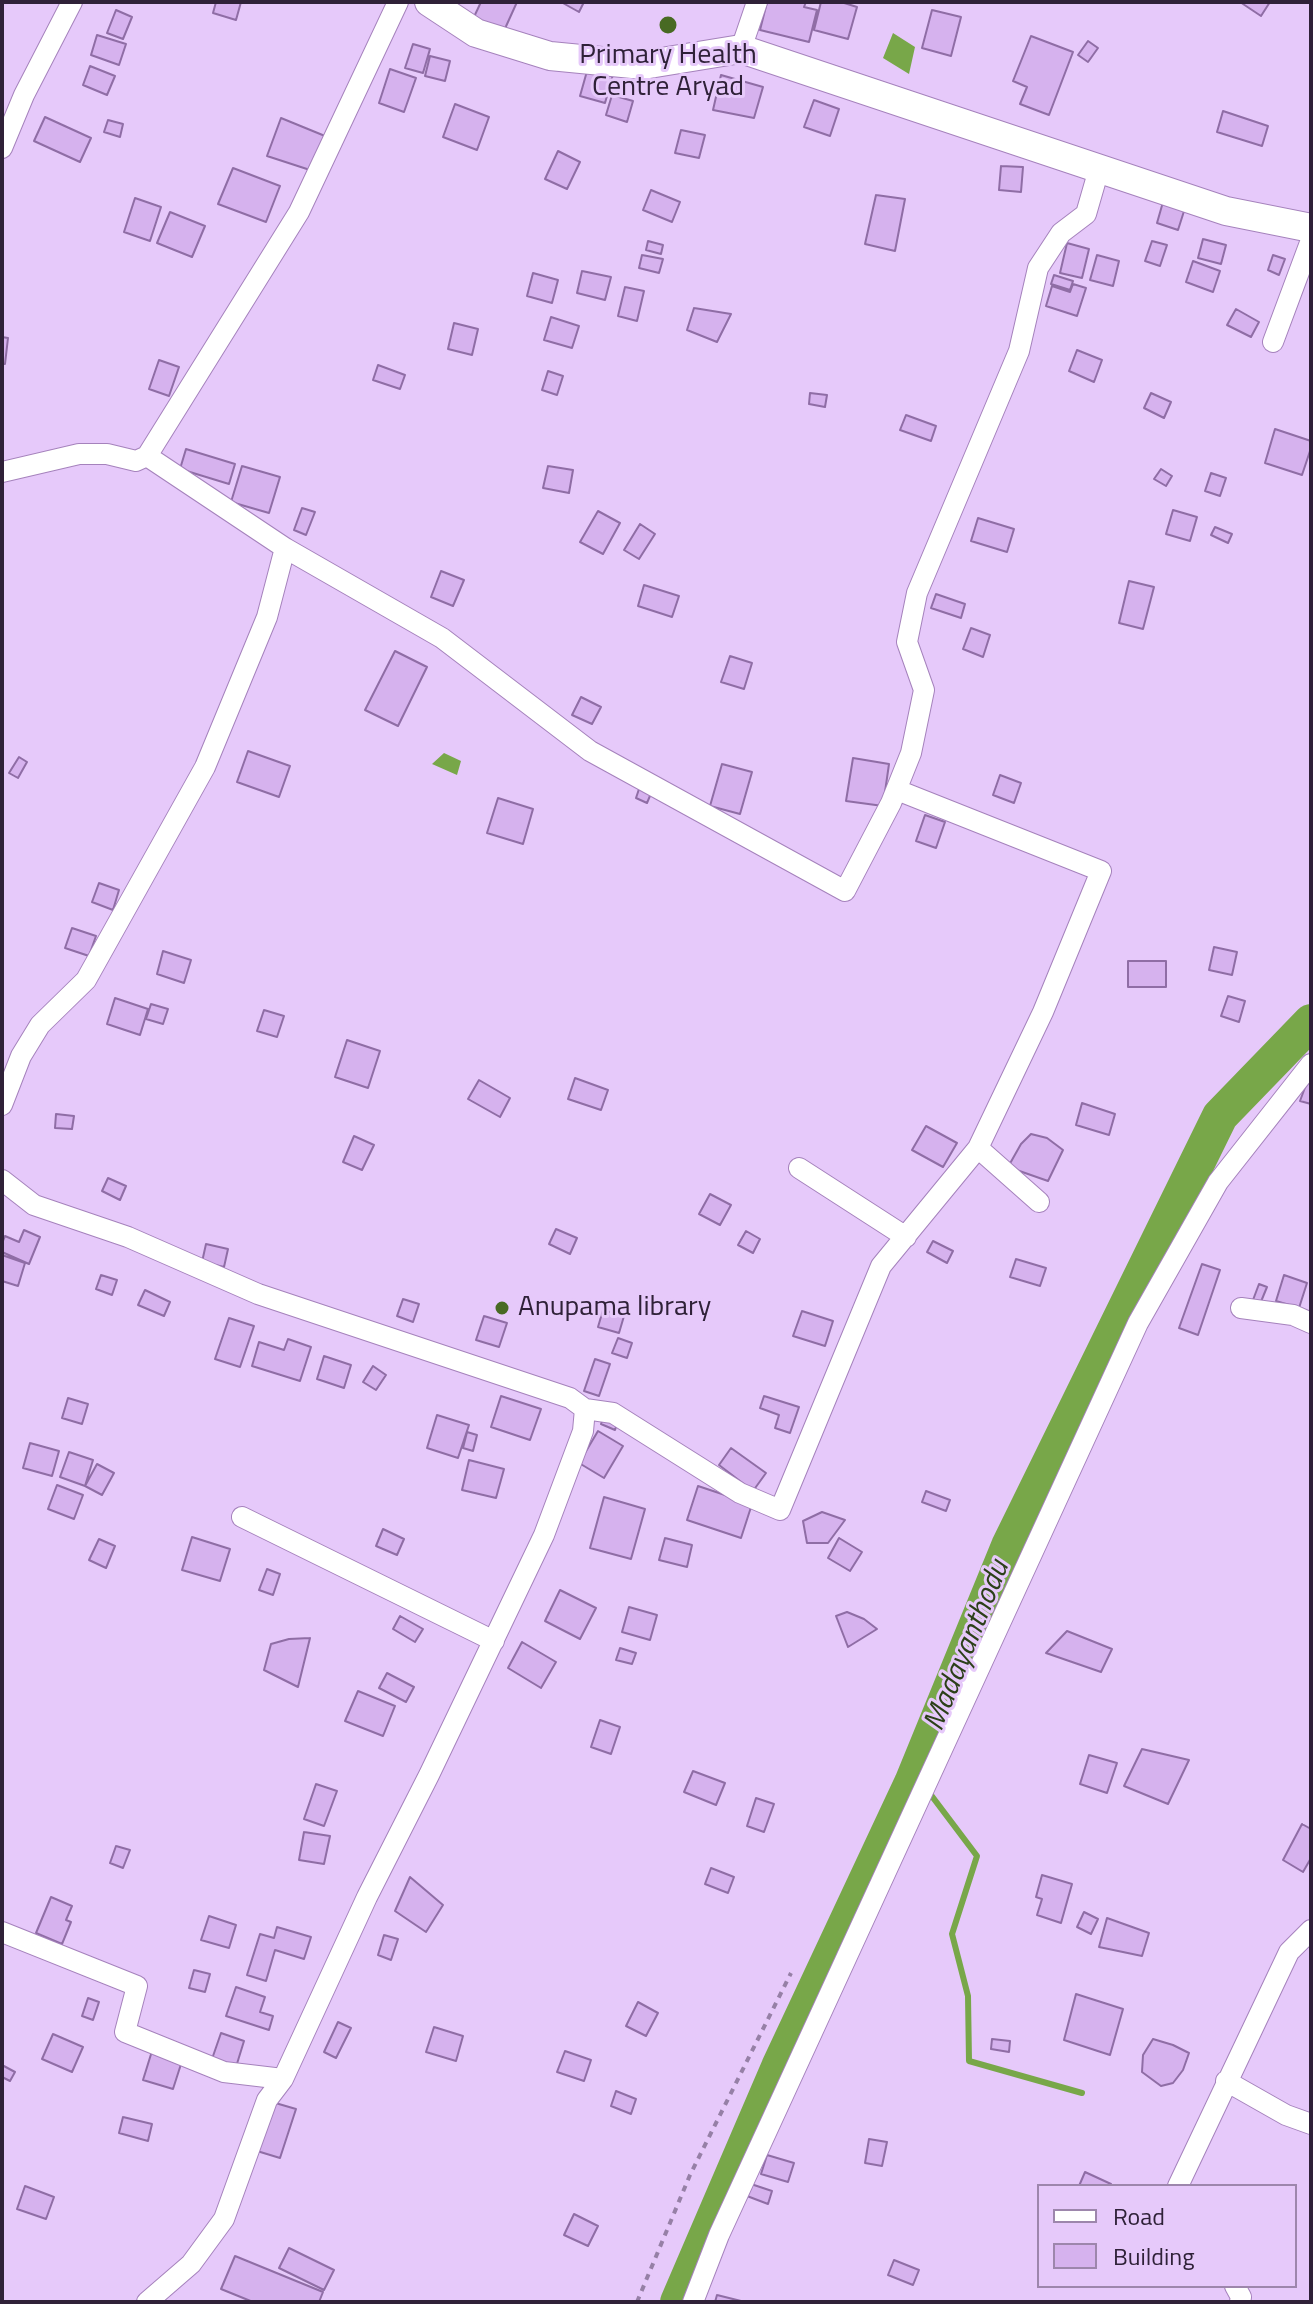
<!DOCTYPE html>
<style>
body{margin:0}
#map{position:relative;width:1313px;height:2304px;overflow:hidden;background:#e6c9fa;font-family:"Titillium Web",sans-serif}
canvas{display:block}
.frame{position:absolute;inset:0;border:4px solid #2f2138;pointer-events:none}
.legend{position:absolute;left:1037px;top:2184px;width:260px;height:104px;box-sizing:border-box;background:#e6c9fa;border:2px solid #9d86ac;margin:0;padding:10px 14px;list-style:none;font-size:24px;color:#2f2138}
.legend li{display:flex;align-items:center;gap:16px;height:40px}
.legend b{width:40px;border:2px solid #9d86ac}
</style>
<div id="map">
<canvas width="1313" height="2304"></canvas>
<div class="frame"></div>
<ul class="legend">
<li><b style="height:10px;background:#fff"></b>Road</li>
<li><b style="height:22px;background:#d6b2ee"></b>Building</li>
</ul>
</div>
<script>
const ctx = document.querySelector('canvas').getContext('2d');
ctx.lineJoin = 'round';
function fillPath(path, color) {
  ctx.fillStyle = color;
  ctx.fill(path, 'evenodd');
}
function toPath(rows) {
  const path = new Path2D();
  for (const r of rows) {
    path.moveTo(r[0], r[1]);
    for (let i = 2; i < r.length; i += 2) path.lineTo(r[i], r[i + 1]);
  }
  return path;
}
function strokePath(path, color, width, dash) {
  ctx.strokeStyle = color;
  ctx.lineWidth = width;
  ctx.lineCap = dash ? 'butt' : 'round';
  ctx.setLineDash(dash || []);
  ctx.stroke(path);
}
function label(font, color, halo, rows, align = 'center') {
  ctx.font = font + ' "Titillium Web",sans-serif';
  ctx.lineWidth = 6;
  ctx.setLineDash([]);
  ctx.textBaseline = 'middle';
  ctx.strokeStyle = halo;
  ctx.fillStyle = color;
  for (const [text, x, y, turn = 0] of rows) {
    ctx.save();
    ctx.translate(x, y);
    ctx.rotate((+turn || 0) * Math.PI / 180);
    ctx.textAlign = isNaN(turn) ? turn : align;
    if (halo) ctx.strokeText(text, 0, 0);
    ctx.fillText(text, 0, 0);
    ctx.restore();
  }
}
fillPath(toPath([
 [893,33,915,47,909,74,883,58],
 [444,753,461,761,457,775,432,764]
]), '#78a749');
strokePath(toPath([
 [928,1791,977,1856,952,1934,968,1996,969,2061,1082,2093]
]), '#78a749', 6);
strokePath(toPath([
 [678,2302,779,2067,912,1783,1009,1546,1220,1116,1311,1022]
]), '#78a749', 36);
const building = toPath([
 [216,2,241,2,236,20,213,13,216,2],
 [481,2,517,2,503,33,473,19,481,2],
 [561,2,584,2,579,12,561,2],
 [767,2,806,2,804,7,817,10,809,42,760,30,767,2],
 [821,2,841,2,857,7,848,39,814,30,821,2],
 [1240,2,1270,2,1261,16,1240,2],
 [116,10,132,17,123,39,107,33,116,10],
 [932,10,961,17,951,56,922,48,932,10],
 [97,35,126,44,119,65,91,55,97,35],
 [1031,36,1073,52,1049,115,1020,104,1027,87,1013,81,1031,36],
 [1088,41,1098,48,1088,62,1078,55,1088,41],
 [413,44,430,49,423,73,405,68,413,44],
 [430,56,450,61,445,81,425,76,430,56],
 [589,64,614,71,605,103,580,96,589,64],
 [90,66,115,76,107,95,83,85,90,66],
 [390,69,416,78,404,112,379,103,390,69],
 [721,75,763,87,754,118,713,110,721,75],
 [612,95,633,101,627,122,606,115,612,95],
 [814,100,839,109,830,136,804,127,814,100],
 [455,104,489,117,477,150,443,137,455,104],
 [1223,111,1268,126,1262,146,1217,132,1223,111],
 [45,117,91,138,80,162,34,141,45,117],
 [281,118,325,136,310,170,267,156,281,118],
 [108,120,123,124,120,137,104,132,108,120],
 [681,130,705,135,699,158,675,153,681,130],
 [558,151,580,162,567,189,545,179,558,151],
 [1001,166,1023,167,1021,192,999,190,1001,166],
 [233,168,280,186,266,222,218,204,233,168],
 [651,190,680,202,672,222,643,210,651,190],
 [876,195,905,199,895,251,865,244,876,195],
 [135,198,161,207,150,241,124,232,135,198],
 [1163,202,1185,208,1178,230,1157,223,1163,202],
 [170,212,205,226,192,257,157,243,170,212],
 [1203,239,1226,245,1221,264,1198,258,1203,239],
 [648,241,663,245,661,254,646,250,648,241],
 [1152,241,1167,245,1160,266,1145,261,1152,241],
 [1067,243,1089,249,1082,278,1060,273,1067,243],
 [642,255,663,259,659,273,639,268,642,255],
 [1097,255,1119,261,1113,286,1090,280,1097,255],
 [1273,255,1285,259,1279,275,1268,270,1273,255],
 [1193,261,1220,271,1213,292,1186,282,1193,261],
 [582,271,611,277,605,300,577,293,582,271],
 [533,273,558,280,552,303,527,296,533,273],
 [1054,275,1073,281,1070,290,1051,284,1054,275],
 [1073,284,1086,288,1077,316,1046,306,1052,286,1070,292,1073,284],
 [625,287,644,291,637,321,618,316,625,287],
 [694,308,731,314,717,342,687,330,694,308],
 [1236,309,1259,322,1251,337,1227,325,1236,309],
 [551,317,579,326,572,348,544,340,551,317],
 [454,323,478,329,472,355,448,349,454,323],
 [2,337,8,338,5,364,2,364,2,337],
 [1077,350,1102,360,1094,382,1069,371,1077,350],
 [159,360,179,367,169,396,149,389,159,360],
 [378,365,405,375,400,389,373,380,378,365],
 [548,371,563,376,557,395,542,390,548,371],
 [810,393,827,395,825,407,809,404,810,393],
 [1151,393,1171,402,1164,418,1144,408,1151,393],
 [906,415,936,426,931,441,900,430,906,415],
 [1275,429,1311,441,1311,448,1302,475,1265,463,1275,429],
 [186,449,235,464,229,484,180,469,186,449],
 [242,466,280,477,269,513,231,502,242,466],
 [548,466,573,470,569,493,543,488,548,466],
 [1161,469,1172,476,1166,486,1154,479,1161,469],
 [1211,473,1226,478,1220,496,1205,491,1211,473],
 [302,508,315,512,306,535,294,530,302,508],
 [1173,510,1197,517,1190,541,1166,534,1173,510],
 [598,511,620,523,603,554,580,542,598,511],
 [978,518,1014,529,1007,552,971,541,978,518],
 [640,524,655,534,639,559,624,550,640,524],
 [1215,527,1232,534,1228,543,1211,535,1215,527],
 [441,571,464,580,453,606,431,597,441,571],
 [1129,581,1154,587,1143,629,1119,623,1129,581],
 [644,585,679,596,672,617,638,606,644,585],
 [936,594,965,604,961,618,931,608,936,594],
 [971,628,990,635,983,657,963,649,971,628],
 [395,651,427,667,398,726,365,710,395,651],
 [730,656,752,663,744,689,721,682,730,656],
 [581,697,601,707,592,724,572,715,581,697],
 [248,751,290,766,279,797,237,782,248,751],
 [19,757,27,762,18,778,9,773,19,757],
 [853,758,889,764,883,806,846,801,853,758],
 [722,764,752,772,740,814,710,806,722,764],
 [1000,775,1021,783,1014,803,993,795,1000,775],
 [640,786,652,791,647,803,636,798,640,786],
 [498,798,533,809,523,844,487,833,498,798],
 [925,815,945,822,936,848,916,841,925,815],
 [99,883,119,890,113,910,92,902,99,883],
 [72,928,96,936,89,956,65,948,72,928],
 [1214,947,1237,952,1232,975,1209,970,1214,947],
 [163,951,191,960,184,983,157,974,163,951],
 [1128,961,1166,961,1166,987,1128,987,1128,961],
 [1228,996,1245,1001,1239,1022,1221,1016,1228,996],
 [115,998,148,1009,140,1035,107,1024,115,998],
 [151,1004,168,1009,163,1024,146,1019,151,1004],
 [264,1010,284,1016,277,1037,257,1031,264,1010],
 [347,1040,380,1051,368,1088,335,1077,347,1040],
 [575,1078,608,1090,601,1110,568,1099,575,1078],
 [479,1080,510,1098,500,1117,468,1099,479,1080],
 [1307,1082,1311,1083,1311,1104,1300,1101,1307,1082],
 [1082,1103,1115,1114,1109,1135,1076,1125,1082,1103],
 [56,1114,74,1116,72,1129,55,1128,56,1114],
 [926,1126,957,1143,943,1167,912,1150,926,1126],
 [1031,1134,1047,1138,1063,1150,1048,1181,1008,1167,1021,1144,1031,1134],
 [354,1136,374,1145,362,1170,343,1162,354,1136],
 [108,1178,126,1186,120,1200,102,1191,108,1178],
 [710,1194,731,1205,720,1225,699,1214,710,1194],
 [556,1229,577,1238,570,1254,549,1244,556,1229],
 [24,1230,40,1237,29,1264,2,1252,2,1243,5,1236,19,1242,24,1230],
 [746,1231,760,1239,753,1253,738,1245,746,1231],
 [933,1241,953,1251,947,1263,927,1252,933,1241],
 [206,1244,228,1249,224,1267,202,1262,206,1244],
 [2,1255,25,1263,18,1286,2,1281,2,1255],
 [1016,1259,1046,1268,1040,1286,1010,1277,1016,1259],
 [1202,1264,1220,1270,1198,1335,1179,1328,1202,1264],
 [101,1275,117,1280,112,1295,96,1289,101,1275],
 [1284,1275,1307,1283,1299,1308,1276,1301,1284,1275],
 [1259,1284,1267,1287,1260,1304,1253,1300,1259,1284],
 [145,1290,170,1302,164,1316,138,1305,145,1290],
 [403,1299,419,1304,413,1322,397,1316,403,1299],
 [603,1310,624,1316,619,1333,598,1327,603,1310],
 [802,1311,833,1321,825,1346,793,1336,802,1311],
 [484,1316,507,1323,499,1347,476,1340,484,1316],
 [229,1318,254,1326,240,1367,215,1359,229,1318],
 [618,1338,632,1343,627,1358,612,1353,618,1338],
 [288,1339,311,1347,300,1381,252,1366,259,1342,284,1350,288,1339],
 [324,1356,351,1365,344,1388,317,1379,324,1356],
 [595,1359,610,1364,599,1396,584,1391,595,1359],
 [373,1366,386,1375,376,1390,363,1382,373,1366],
 [501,1396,541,1409,530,1440,491,1427,501,1396],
 [764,1396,799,1407,790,1433,775,1428,779,1415,760,1408,764,1396],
 [68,1398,88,1404,82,1424,62,1418,68,1398],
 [437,1415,469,1425,458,1458,427,1448,437,1415],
 [604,1416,618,1421,615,1430,601,1424,604,1416],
 [598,1431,623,1446,604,1478,579,1463,598,1431],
 [467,1432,477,1435,473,1451,463,1448,467,1432],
 [30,1443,59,1451,52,1476,23,1468,30,1443],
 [731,1448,766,1473,753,1491,719,1465,731,1448],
 [69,1452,93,1460,85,1486,60,1477,69,1452],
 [469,1460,504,1469,496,1498,462,1490,469,1460],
 [97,1464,114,1473,102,1495,85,1486,97,1464],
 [57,1485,83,1495,74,1519,48,1509,57,1485],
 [698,1486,752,1504,741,1538,687,1520,698,1486],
 [926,1491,950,1500,946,1511,922,1502,926,1491],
 [604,1497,645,1509,631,1559,590,1548,604,1497],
 [822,1512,845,1520,828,1543,807,1543,803,1521,822,1512],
 [383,1529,404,1539,397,1555,376,1546,383,1529],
 [192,1537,230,1549,220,1581,182,1570,192,1537],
 [665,1538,692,1545,687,1567,659,1560,665,1538],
 [839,1538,862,1552,850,1571,828,1558,839,1538],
 [99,1539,115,1546,106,1568,89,1560,99,1539],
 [267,1569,280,1574,273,1595,259,1590,267,1569],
 [560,1590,596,1608,580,1639,545,1621,560,1590],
 [629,1607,657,1615,650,1640,622,1632,629,1607],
 [847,1612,864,1619,877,1629,848,1647,836,1616,847,1612],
 [400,1616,423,1629,415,1642,393,1629,400,1616],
 [1067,1631,1112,1649,1101,1672,1046,1653,1067,1631],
 [310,1638,298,1687,264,1670,271,1644,289,1639,310,1638],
 [522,1642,556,1662,541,1688,508,1668,522,1642],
 [620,1648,636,1653,632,1664,616,1660,620,1648],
 [387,1673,414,1687,406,1702,379,1688,387,1673],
 [358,1691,395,1706,383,1736,345,1721,358,1691],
 [600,1720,620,1727,611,1754,591,1747,600,1720],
 [1142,1749,1189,1760,1168,1804,1124,1786,1142,1749],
 [1089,1755,1117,1763,1107,1793,1080,1784,1089,1755],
 [693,1771,725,1783,716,1805,684,1792,693,1771],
 [316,1784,337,1791,324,1826,304,1819,316,1784],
 [756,1798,774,1804,764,1832,747,1826,756,1798],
 [1302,1824,1311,1829,1311,1858,1303,1872,1283,1860,1302,1824],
 [304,1832,330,1836,324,1864,299,1860,304,1832],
 [116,1846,130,1850,123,1868,110,1863,116,1846],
 [711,1868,734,1877,728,1893,705,1884,711,1868],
 [1042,1875,1072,1884,1061,1923,1037,1915,1042,1899,1036,1897,1042,1875],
 [410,1877,443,1905,426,1932,395,1911,410,1877],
 [51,1897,72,1906,66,1920,71,1922,62,1944,36,1933,51,1897],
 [1084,1912,1098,1919,1091,1934,1077,1927,1084,1912],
 [209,1916,236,1925,229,1948,201,1940,209,1916],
 [1107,1918,1149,1933,1142,1956,1099,1947,1107,1918],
 [277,1927,311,1937,304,1959,275,1950,266,1981,247,1975,260,1934,274,1938,277,1927],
 [384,1935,398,1939,391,1960,378,1955,384,1935],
 [194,1970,210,1974,205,1992,189,1988,194,1970],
 [236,1987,265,1997,260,2012,273,2016,269,2030,226,2016,236,1987],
 [1076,1994,1123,2009,1110,2055,1064,2040,1076,1994],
 [88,1998,99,2002,93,2020,82,2016,88,1998],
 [638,2002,658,2013,646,2036,626,2026,638,2002],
 [338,2022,351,2028,336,2058,324,2052,338,2022],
 [434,2027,463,2036,456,2061,426,2052,434,2027],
 [221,2033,244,2041,236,2067,212,2059,221,2033],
 [53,2034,83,2047,72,2072,42,2059,53,2034],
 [992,2039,1010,2041,1009,2052,991,2049,992,2039],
 [1153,2039,1173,2045,1189,2053,1183,2070,1173,2083,1161,2086,1142,2072,1143,2055,1153,2039],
 [152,2051,182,2061,173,2089,143,2080,152,2051],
 [565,2051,591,2060,584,2081,557,2072,565,2051],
 [2,2065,15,2072,10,2081,2,2077,2,2065],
 [616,2091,636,2099,631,2114,611,2106,616,2091],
 [272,2102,296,2109,280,2158,257,2151,272,2102],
 [123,2117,152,2124,148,2141,119,2133,123,2117],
 [869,2139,887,2142,882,2166,865,2163,869,2139],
 [767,2155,794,2163,788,2182,761,2174,767,2155],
 [1085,2172,1111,2184,1110,2186,1079,2186,1085,2172],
 [751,2184,772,2191,768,2204,747,2196,751,2184],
 [25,2186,54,2197,46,2219,17,2209,25,2186],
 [574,2214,598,2226,588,2246,564,2235,574,2214],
 [289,2248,334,2270,324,2290,279,2268,289,2248],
 [235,2256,323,2292,319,2302,253,2302,221,2289,235,2256],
 [894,2260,919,2270,913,2285,888,2275,894,2260],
 [717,2295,741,2301,741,2302,715,2302,717,2295]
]);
fillPath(building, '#d6b2ee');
strokePath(building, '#8f6da5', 2);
const minor = toPath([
 [741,49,757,2],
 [2,148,24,95,72,2],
 [1273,342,1311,240],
 [2,472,79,454,107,454,136,461,147,456,299,212,398,2],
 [285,548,442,638,590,751,845,891,891,803,911,753,924,690,907,642,917,593,1019,351,1038,268,1061,233,1086,214,1099,169],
 [2,1105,21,1056,40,1025,86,980,205,767,267,617,285,548,147,456],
 [978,1148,1039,1202],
 [799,1168,906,1237],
 [2,1180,34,1205,128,1237,258,1294,570,1398,585,1409,613,1413,740,1493,780,1510,881,1266,978,1148,1043,1012,1101,871,897,790],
 [1241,1308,1293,1315,1311,1323],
 [242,1517,494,1641],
 [2,1932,137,1986,125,2032,224,2072,283,2079],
 [1226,2081,1286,2115,1311,2124],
 [1178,2186,1289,1952,1311,1930],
 [1235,2286,1241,2297,1240,2302],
 [147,2302,191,2264,224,2219,267,2100,283,2079,367,1897,429,1775,544,1535,583,1431,585,1409],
 [693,2302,719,2235,1138,1323,1218,1182,1311,1064]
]);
const secondary = toPath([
 [429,2,476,33,550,56,643,65,741,49,1226,211,1311,228]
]);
strokePath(minor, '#a582bc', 22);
strokePath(secondary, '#a582bc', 30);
strokePath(toPath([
 [637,2302,690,2175,791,1973]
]), '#9680a6', 4, [6, 6]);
strokePath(minor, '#fff', 20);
strokePath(secondary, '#fff', 28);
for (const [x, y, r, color] of [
 [668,25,10,"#486a23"],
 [502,1308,8,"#486a23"]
]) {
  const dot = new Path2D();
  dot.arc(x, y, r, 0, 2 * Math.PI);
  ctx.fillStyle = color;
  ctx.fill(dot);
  strokePath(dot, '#e6c9fa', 3);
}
label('28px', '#2f2138', '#e6c9fa', [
 ["Primary Health",668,56],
 ["Centre Aryad",668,88],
 ["Anupama library",518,1308,"left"]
]);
label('italic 30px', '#2c4019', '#e6c9fa', [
 ["Madayanthodu",968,1646,-68]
]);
</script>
